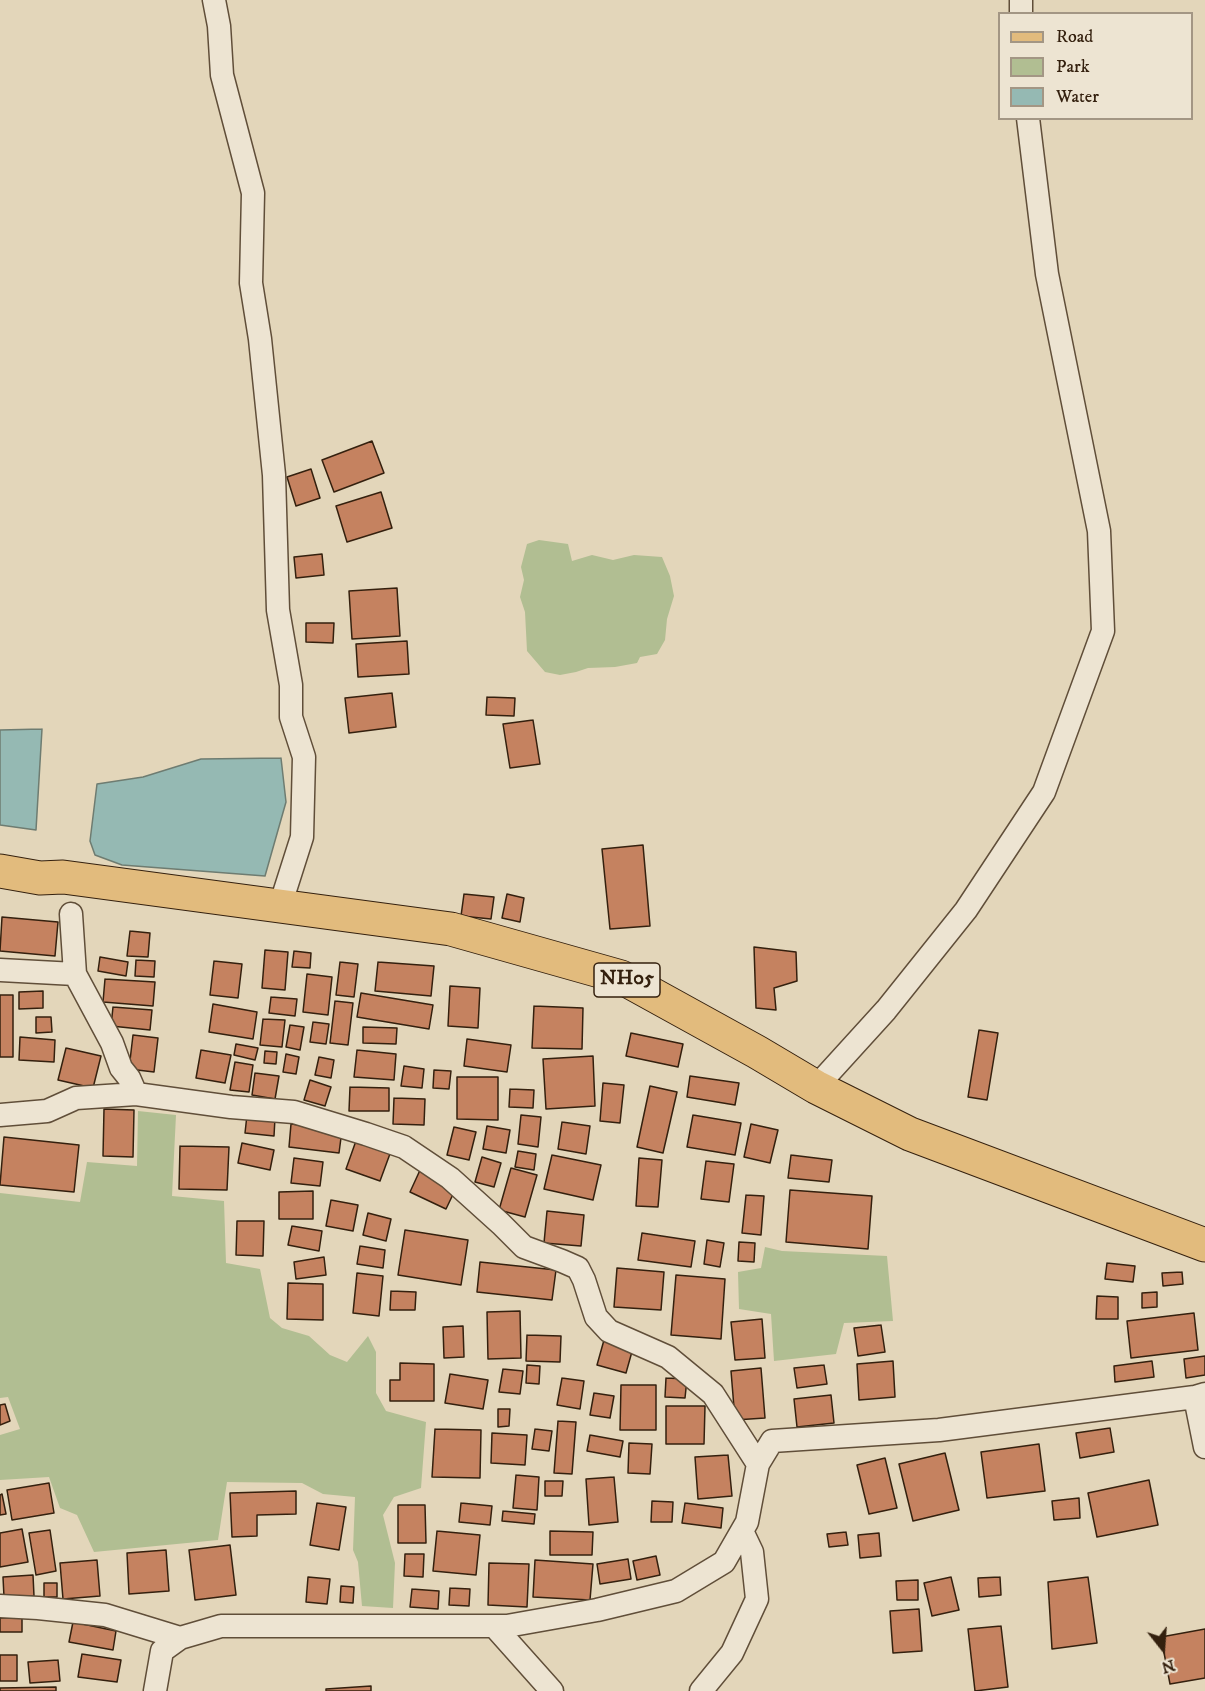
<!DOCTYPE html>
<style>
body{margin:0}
#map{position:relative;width:1205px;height:1691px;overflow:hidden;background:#e3d6ba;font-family:"IM FELL DW Pica",serif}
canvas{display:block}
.legend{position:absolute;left:998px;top:12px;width:195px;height:108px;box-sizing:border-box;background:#ede4d2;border:2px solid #a39684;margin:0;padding:8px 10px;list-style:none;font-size:18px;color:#34200e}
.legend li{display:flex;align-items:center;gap:12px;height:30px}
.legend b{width:30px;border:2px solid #a39684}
.north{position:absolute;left:1133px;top:1619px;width:60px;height:60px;-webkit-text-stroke:4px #ede4d2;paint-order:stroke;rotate:163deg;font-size:16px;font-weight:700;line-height:24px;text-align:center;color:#34200e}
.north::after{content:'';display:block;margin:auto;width:21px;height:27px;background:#34200e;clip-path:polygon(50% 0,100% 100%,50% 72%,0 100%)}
</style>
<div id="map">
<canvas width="1205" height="1691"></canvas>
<ul class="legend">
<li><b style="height:8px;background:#e2bb7d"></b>Road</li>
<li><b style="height:16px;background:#b1be92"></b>Park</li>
<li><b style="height:16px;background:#95b9b3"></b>Water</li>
</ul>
<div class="north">N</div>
</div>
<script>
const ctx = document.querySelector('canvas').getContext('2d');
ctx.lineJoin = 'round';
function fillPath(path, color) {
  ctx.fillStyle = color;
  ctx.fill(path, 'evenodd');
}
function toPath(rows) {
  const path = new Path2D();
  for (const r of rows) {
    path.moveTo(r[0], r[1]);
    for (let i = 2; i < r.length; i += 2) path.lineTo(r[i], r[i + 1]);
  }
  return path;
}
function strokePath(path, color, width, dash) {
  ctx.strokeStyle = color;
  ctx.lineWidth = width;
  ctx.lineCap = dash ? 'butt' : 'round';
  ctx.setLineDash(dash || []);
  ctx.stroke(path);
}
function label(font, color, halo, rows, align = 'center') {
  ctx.font = font + ' "IM FELL DW Pica",serif';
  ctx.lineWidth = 6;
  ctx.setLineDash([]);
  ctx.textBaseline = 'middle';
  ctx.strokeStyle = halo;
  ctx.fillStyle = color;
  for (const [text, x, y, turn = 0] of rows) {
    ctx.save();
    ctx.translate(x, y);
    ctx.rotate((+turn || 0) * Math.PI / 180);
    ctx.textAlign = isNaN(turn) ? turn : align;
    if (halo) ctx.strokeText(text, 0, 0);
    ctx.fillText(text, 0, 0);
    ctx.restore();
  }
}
fillPath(toPath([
 [539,540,568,544,572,561,592,555,613,560,634,555,662,557,670,576,674,596,667,619,665,640,657,654,640,657,637,663,615,667,588,668,576,672,560,675,545,672,527,651,525,612,520,597,524,580,521,567,527,544],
 [138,1111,176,1115,172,1196,224,1201,226,1263,260,1269,270,1318,282,1328,309,1336,330,1355,347,1362,368,1336,376,1352,376,1393,386,1411,426,1422,421,1488,394,1497,383,1515,395,1563,393,1608,362,1606,358,1562,353,1550,355,1497,323,1494,302,1483,227,1482,218,1540,94,1552,77,1515,60,1508,49,1477,0,1480,0,1435,20,1429,8,1397,0,1398,0,1193,80,1202,87,1162,137,1166],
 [765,1247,782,1251,887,1256,893,1321,844,1323,836,1354,774,1361,771,1314,739,1309,738,1272,761,1268]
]), '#b1be92');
const water = toPath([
 [42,729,36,830,0,825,0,730,42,729],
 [281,758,286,802,265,876,122,865,95,855,90,841,97,784,143,777,201,759,281,758]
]);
fillPath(water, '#95b9b3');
strokePath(water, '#6e7c71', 1.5);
const building = toPath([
 [372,441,384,473,334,492,322,460,372,441],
 [311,469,320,498,296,506,287,477,311,469],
 [381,492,392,528,347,542,336,506,381,492],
 [322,554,324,575,296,578,294,557,322,554],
 [397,588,400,636,352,639,349,591,397,588],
 [306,623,334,623,333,643,306,642,306,623],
 [407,641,409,674,358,677,356,644,407,641],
 [392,693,396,727,349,733,345,698,392,693],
 [487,697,515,698,514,716,486,715,487,697],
 [533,720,540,764,510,768,503,724,533,720],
 [643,845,650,926,610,929,602,849,643,845],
 [464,894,494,897,491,919,461,916,464,894],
 [507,894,524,898,520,922,502,918,507,894],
 [2,917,58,922,55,956,0,951,2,917],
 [130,931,150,933,148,957,127,956,130,931],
 [754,947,796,952,797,981,774,988,776,1010,756,1008,754,947],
 [265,950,288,952,285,990,262,988,265,950],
 [294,951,311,953,310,968,292,967,294,951],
 [100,957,128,962,126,976,98,971,100,957],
 [136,960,155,961,154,977,135,976,136,960],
 [214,961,242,964,238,998,210,995,214,961],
 [340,962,358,964,354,997,336,995,340,962],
 [378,962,434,966,431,996,375,991,378,962],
 [307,974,332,977,328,1015,303,1012,307,974],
 [105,979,155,982,153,1006,103,1002,105,979],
 [450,986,480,988,478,1028,448,1026,450,986],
 [43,991,43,1008,19,1009,19,992,43,991],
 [361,993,433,1005,429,1029,357,1017,361,993],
 [0,995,13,995,13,1057,0,1057,0,995],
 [271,997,297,999,295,1016,269,1013,271,997],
 [335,1001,353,1003,348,1045,330,1043,335,1001],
 [213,1004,257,1012,253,1039,209,1032,213,1004],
 [534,1006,583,1008,582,1049,532,1048,534,1006],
 [113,1007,152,1010,150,1030,111,1026,113,1007],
 [36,1017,51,1017,52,1032,36,1033,36,1017],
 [263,1019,285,1020,282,1047,260,1045,263,1019],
 [313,1022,329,1024,326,1044,310,1042,313,1022],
 [290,1025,304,1027,300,1050,286,1047,290,1025],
 [363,1027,397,1028,396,1044,363,1043,363,1027],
 [979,1030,998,1033,987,1100,968,1097,979,1030],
 [631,1033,683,1044,678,1067,626,1056,631,1033],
 [133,1035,158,1038,154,1072,129,1069,133,1035],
 [20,1037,55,1040,54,1062,19,1060,20,1037],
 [467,1039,511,1045,507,1072,464,1066,467,1039],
 [236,1044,258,1048,255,1060,234,1055,236,1044],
 [66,1048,101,1056,93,1088,58,1080,66,1048],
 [201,1050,231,1055,225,1083,196,1078,201,1050],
 [357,1050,396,1054,394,1080,354,1077,357,1050],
 [265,1051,277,1052,276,1064,264,1063,265,1051],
 [286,1054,299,1057,296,1074,283,1072,286,1054],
 [593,1056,595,1106,546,1109,543,1059,593,1056],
 [319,1057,334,1060,331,1078,315,1075,319,1057],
 [235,1062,253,1065,249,1092,230,1090,235,1062],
 [404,1066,424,1069,422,1088,401,1086,404,1066],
 [434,1070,451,1071,449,1089,433,1088,434,1070],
 [255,1073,279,1076,275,1099,252,1095,255,1073],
 [690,1076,739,1083,735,1105,687,1097,690,1076],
 [457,1077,498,1077,498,1120,457,1119,457,1077],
 [310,1080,331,1087,325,1106,304,1100,310,1080],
 [603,1083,624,1085,620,1123,600,1121,603,1083],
 [650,1086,677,1092,663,1153,637,1147,650,1086],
 [350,1087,389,1088,389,1111,349,1111,350,1087],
 [510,1089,534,1090,533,1108,509,1107,510,1089],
 [394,1098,425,1099,424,1125,393,1124,394,1098],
 [104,1109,134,1110,133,1157,103,1156,104,1109],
 [247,1115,275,1118,274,1136,245,1133,247,1115],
 [521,1115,541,1117,538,1147,518,1144,521,1115],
 [693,1115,741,1123,735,1155,687,1147,693,1115],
 [562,1122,590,1126,586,1154,558,1149,562,1122],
 [291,1124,342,1130,339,1153,289,1147,291,1124],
 [751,1124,778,1130,770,1163,744,1157,751,1124],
 [487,1126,510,1130,506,1153,483,1149,487,1126],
 [454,1127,476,1132,469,1160,447,1155,454,1127],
 [4,1137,79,1145,74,1192,0,1185,4,1137],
 [357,1138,391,1151,380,1181,346,1169,357,1138],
 [242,1143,274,1150,270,1170,238,1163,242,1143],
 [180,1146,229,1147,227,1190,179,1189,180,1146],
 [518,1151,536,1154,534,1170,515,1167,518,1151],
 [552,1155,601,1165,593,1200,544,1189,552,1155],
 [791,1155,832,1160,829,1182,788,1178,791,1155],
 [482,1157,501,1163,494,1187,475,1182,482,1157],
 [294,1158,323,1162,320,1186,291,1183,294,1158],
 [639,1158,662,1160,658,1207,636,1206,639,1158],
 [706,1161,734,1164,729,1202,701,1199,706,1161],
 [421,1168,457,1186,446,1209,410,1192,421,1168],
 [511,1168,537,1175,525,1217,499,1210,511,1168],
 [790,1190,872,1196,868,1249,786,1242,790,1190],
 [313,1191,313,1219,279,1219,279,1192,313,1191],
 [746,1195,764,1196,761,1235,742,1233,746,1195],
 [331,1200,358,1205,353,1231,326,1226,331,1200],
 [547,1211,584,1215,581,1246,544,1243,547,1211],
 [368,1213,391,1219,386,1241,363,1235,368,1213],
 [237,1221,264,1221,263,1256,236,1255,237,1221],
 [292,1226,322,1231,319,1251,288,1245,292,1226],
 [405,1230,468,1240,461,1285,398,1275,405,1230],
 [642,1233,695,1241,691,1267,638,1260,642,1233],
 [707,1240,724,1243,720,1267,704,1264,707,1240],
 [739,1242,755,1243,754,1262,738,1261,739,1242],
 [360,1246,385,1250,383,1268,357,1264,360,1246],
 [324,1257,326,1275,296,1279,294,1262,324,1257],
 [480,1262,556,1270,552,1300,477,1292,480,1262],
 [1107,1263,1135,1266,1133,1282,1105,1279,1107,1263],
 [617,1268,664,1272,661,1310,614,1307,617,1268],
 [1182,1272,1183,1284,1163,1286,1162,1273,1182,1272],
 [357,1273,383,1276,379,1316,353,1313,357,1273],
 [676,1275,725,1279,721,1339,671,1335,676,1275],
 [288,1283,323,1284,323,1320,287,1319,288,1283],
 [391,1291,416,1292,415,1310,390,1310,391,1291],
 [1157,1292,1157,1307,1142,1308,1142,1293,1157,1292],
 [1097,1296,1118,1297,1118,1319,1096,1319,1097,1296],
 [520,1311,521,1358,488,1359,487,1312,520,1311],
 [1194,1313,1198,1350,1131,1358,1127,1321,1194,1313],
 [762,1319,765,1358,735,1360,731,1322,762,1319],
 [881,1325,885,1352,858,1356,854,1328,881,1325],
 [463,1326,464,1357,444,1358,443,1327,463,1326],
 [527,1335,561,1336,560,1362,526,1361,527,1335],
 [604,1340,633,1348,626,1373,597,1365,604,1340],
 [1205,1356,1205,1375,1186,1378,1184,1359,1205,1356],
 [893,1361,895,1397,859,1400,857,1364,893,1361],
 [1152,1361,1154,1377,1115,1382,1114,1366,1152,1361],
 [400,1363,434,1364,434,1401,390,1401,390,1380,400,1380,400,1363],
 [527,1365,540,1366,539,1384,526,1383,527,1365],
 [824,1365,827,1384,797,1388,794,1368,824,1365],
 [761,1368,765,1418,735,1420,731,1371,761,1368],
 [503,1369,523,1371,520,1394,499,1392,503,1369],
 [450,1374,488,1380,483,1409,445,1403,450,1374],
 [562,1378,584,1381,580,1409,557,1405,562,1378],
 [666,1378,687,1379,685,1398,665,1397,666,1378],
 [621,1385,656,1385,656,1430,620,1430,621,1385],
 [594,1393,614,1396,610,1418,590,1415,594,1393],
 [831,1395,834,1423,797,1427,794,1399,831,1395],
 [5,1404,10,1421,0,1425,0,1405,5,1404],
 [666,1406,705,1406,704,1444,666,1444,666,1406],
 [498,1409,510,1409,509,1426,498,1427,498,1409],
 [558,1421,576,1422,572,1474,554,1473,558,1421],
 [1110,1428,1114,1452,1080,1458,1076,1433,1110,1428],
 [435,1429,481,1430,480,1478,432,1477,435,1429],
 [535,1429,552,1431,549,1451,532,1449,535,1429],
 [492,1433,527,1435,525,1465,491,1463,492,1433],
 [590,1435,623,1441,620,1457,587,1451,590,1435],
 [629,1443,652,1444,650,1474,628,1473,629,1443],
 [1039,1444,1045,1491,987,1498,981,1452,1039,1444],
 [945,1453,959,1510,913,1521,899,1464,945,1453],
 [728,1455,732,1496,698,1499,695,1457,728,1455],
 [885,1458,897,1508,869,1514,857,1465,885,1458],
 [516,1475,539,1477,537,1510,513,1508,516,1475],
 [614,1477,618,1522,589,1525,586,1479,614,1477],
 [1149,1480,1158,1525,1097,1537,1088,1493,1149,1480],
 [545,1481,563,1481,562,1496,545,1496,545,1481],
 [49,1483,54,1513,12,1520,7,1490,49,1483],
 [296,1491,296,1514,257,1515,257,1536,232,1537,230,1493,296,1491],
 [2,1494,6,1514,0,1515,0,1495,2,1494],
 [1079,1498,1080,1518,1054,1520,1052,1501,1079,1498],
 [652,1501,673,1502,672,1522,651,1522,652,1501],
 [317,1503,346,1507,339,1550,310,1545,317,1503],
 [461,1503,492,1506,490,1525,459,1522,461,1503],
 [685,1503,723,1508,721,1528,682,1523,685,1503],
 [398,1505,425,1505,426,1543,398,1543,398,1505],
 [503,1511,535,1514,534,1524,502,1521,503,1511],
 [22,1529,28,1562,0,1567,0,1533,22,1529],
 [50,1530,56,1571,36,1575,29,1533,50,1530],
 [437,1531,480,1535,476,1575,433,1571,437,1531],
 [550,1531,593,1532,592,1555,550,1555,550,1531],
 [846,1532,848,1545,829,1547,827,1534,846,1532],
 [879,1533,881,1556,860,1558,858,1535,879,1533],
 [230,1545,236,1595,195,1600,189,1550,230,1545],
 [166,1550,169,1591,129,1594,127,1553,166,1550],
 [405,1554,424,1554,423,1577,404,1576,405,1554],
 [656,1556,660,1575,637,1580,633,1561,656,1556],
 [628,1559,631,1579,600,1584,597,1564,628,1559],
 [97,1560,100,1596,63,1599,60,1563,97,1560],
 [535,1560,593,1564,590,1600,533,1597,535,1560],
 [489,1563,529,1564,527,1607,488,1605,489,1563],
 [33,1575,34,1596,4,1597,3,1577,33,1575],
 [308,1577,330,1579,327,1604,306,1602,308,1577],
 [951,1577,959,1610,932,1616,924,1583,951,1577],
 [1000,1577,1001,1595,979,1597,978,1578,1000,1577],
 [1088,1577,1097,1643,1052,1649,1048,1582,1088,1577],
 [918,1580,918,1600,897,1600,896,1581,918,1580],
 [44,1583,57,1583,57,1597,44,1597,44,1583],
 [341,1586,354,1587,353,1603,340,1602,341,1586],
 [450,1588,470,1589,469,1606,449,1605,450,1588],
 [412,1589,439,1591,438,1609,410,1607,412,1589],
 [919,1609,922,1651,893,1653,890,1611,919,1609],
 [22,1617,22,1632,0,1632,0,1618,22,1617],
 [73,1622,116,1631,113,1650,69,1642,73,1622],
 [1001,1626,1008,1687,975,1691,968,1629,1001,1626],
 [1205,1629,1205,1678,1170,1684,1161,1637,1205,1629],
 [82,1654,121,1660,117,1682,78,1677,82,1654],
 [0,1655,17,1655,17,1681,0,1681,0,1655],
 [58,1660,60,1681,30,1683,28,1662,58,1660],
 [371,1686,371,1691,326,1691,326,1689,371,1686],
 [56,1687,56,1691,0,1691,0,1688,56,1687]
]);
fillPath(building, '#c58260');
strokePath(building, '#34200e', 1.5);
const street = toPath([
 [214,0,219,26,222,75,253,193,251,283,260,339,274,475,278,610,291,685,291,717,304,757,302,837,280,906],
 [1021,0,1021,14],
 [0,970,75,974,71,914],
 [75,974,112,1043,121,1068,129,1078,136,1094,231,1107,294,1112,366,1134,404,1147,450,1178,501,1224,524,1247,562,1261,578,1268,584,1280,596,1317,609,1331,668,1357,713,1394,758,1464],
 [816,1087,886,1010,966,910,1044,792,1103,631,1099,531,1047,274,1028,118],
 [0,1115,47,1111,76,1098,136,1094],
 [1195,1397,1205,1447],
 [0,1606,38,1608,105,1615,180,1638],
 [494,1626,552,1691],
 [155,1691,162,1651,180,1638,221,1626,507,1626,597,1610,676,1591,724,1562,747,1522,758,1464,772,1441,939,1430,1195,1397,1205,1394],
 [701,1691,732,1653,757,1599,752,1552,742,1531]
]);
const primary = toPath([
 [0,871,40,878,63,877,451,929,621,977,757,1052,816,1087,910,1134,1205,1245]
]);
strokePath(street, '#604e39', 25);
strokePath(primary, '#34200e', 35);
strokePath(street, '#ede4d2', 22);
strokePath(primary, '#e2bb7d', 33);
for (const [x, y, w] of [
 [627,980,66]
]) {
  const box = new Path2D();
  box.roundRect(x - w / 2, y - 17, w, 34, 4.5);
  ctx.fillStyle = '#ede4d2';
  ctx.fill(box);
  strokePath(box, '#34200e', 1.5);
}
label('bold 20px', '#34200e', null, [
 ["NH05",627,980]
]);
</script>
